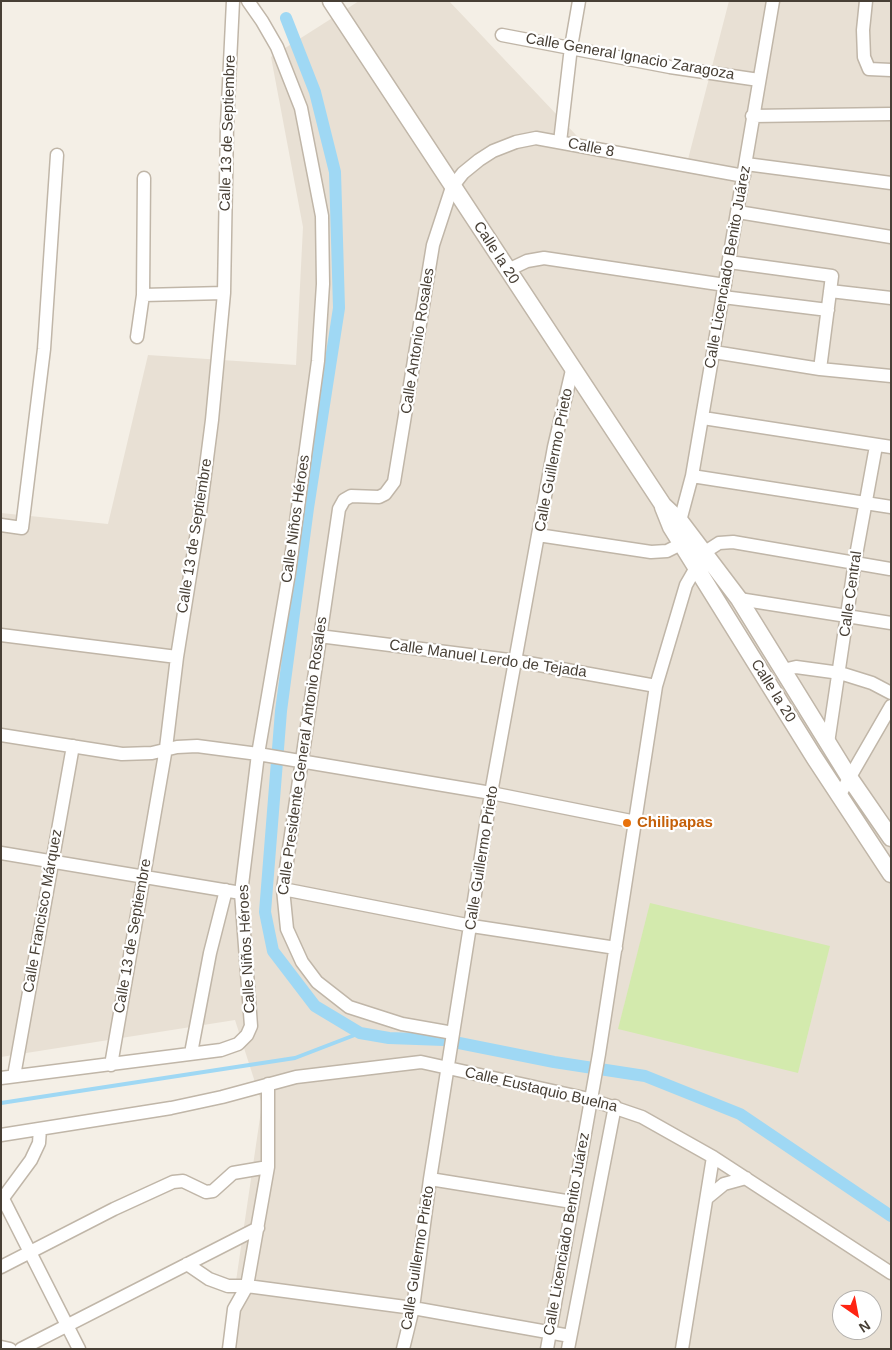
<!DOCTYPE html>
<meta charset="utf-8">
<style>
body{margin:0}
#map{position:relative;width:892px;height:1350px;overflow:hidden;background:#f4efe6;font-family:Arial,sans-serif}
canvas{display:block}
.frame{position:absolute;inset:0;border:2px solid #473f35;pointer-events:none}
.north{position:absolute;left:832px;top:1290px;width:50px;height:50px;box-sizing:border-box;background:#fff;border:1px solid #b5b2ae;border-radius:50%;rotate:147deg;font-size:14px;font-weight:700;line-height:20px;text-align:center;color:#473f35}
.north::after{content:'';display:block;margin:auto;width:18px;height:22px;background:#ff2412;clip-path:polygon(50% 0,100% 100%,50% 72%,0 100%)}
</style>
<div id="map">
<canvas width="892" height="1350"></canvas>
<div class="frame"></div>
<div class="north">N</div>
</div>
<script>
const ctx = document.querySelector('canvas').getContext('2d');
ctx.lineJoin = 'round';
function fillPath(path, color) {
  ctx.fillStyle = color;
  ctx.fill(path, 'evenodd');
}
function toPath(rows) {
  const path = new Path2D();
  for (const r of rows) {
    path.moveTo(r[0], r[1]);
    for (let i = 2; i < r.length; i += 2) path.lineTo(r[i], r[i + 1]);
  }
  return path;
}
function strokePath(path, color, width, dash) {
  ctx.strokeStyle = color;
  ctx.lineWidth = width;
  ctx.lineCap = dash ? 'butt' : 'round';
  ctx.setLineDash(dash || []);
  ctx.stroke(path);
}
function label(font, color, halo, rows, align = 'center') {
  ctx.font = font + ' Arial,sans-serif';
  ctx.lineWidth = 4.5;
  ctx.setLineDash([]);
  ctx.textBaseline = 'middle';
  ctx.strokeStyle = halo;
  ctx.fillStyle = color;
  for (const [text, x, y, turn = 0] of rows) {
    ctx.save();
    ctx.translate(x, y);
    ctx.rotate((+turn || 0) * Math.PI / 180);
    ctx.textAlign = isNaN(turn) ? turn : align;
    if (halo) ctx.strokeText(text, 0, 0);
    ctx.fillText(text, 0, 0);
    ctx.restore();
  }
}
fillPath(toPath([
 [359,1,449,1,594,154,686,167,729,1,891,1,891,1349,226,1349,262,1104,235,1020,1,1057,1,513,108,524,148,355,296,365,303,227,271,57],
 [842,1300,872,1300,872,1330,842,1330]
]), '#e8e0d4');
fillPath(toPath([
 [650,903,830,946,798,1073,618,1029]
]), '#d3eaad');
strokePath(toPath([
 [1,1103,295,1058,360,1033]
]), '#9fd8f4', 4);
strokePath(toPath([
 [286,18,315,92,335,172,339,308,308,508,281,711,265,912,273,951,315,1006,360,1033,389,1038,444,1040,554,1062,645,1076,740,1114,891,1216]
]), '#9fd8f4', 12);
const minor = toPath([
 [866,1,863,30,864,57,869,69,891,70],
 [502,35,670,67,759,80],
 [752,116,891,114],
 [560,142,571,47,579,1],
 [746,164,891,183],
 [738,212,891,237],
 [729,262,832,276,820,369],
 [508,270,527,261,544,258,725,285],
 [830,291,891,298],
 [143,295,224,293],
 [723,297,828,310],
 [137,337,143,295,144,178],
 [714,352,820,369,891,376],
 [703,418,891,447],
 [692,476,891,507],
 [1,525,22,528,44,349,57,155],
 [674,525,680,521,692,476,773,1],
 [538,535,651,552,667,551,689,540],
 [739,599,891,623],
 [1,635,177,657],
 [319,636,517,661,656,686],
 [783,670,796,667,840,673,872,683,891,693],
 [1,735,122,754,152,753,177,747,197,746,258,754,491,793,636,822],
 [828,743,855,561,876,446],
 [839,796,891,706],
 [1,853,241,893],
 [283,889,472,926,616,948],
 [453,1033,402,1024,349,1007,317,982,302,962,287,929,283,889,339,509,344,500,351,496,379,497,385,494,394,482,433,245,452,187,463,173,479,160,493,151,516,142,536,138,744,176],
 [191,1053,210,953,226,890],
 [111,1065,166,748,177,657,200,513,212,420,224,293,227,125,233,1],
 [14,1076,73,746],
 [1,1078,221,1050,238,1044,247,1035,251,1026,241,893,258,754,289,573,318,361,323,284,322,216,301,108,277,47,262,21,248,1],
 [1,1135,171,1108,222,1097,296,1077,421,1062,589,1099,642,1117,713,1157,891,1273],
 [430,1179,572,1202],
 [1,1195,79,1349],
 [3,1198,31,1160,39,1143,40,1129],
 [707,1198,724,1184,746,1178],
 [187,1264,209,1279,228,1286,247,1286,413,1308,570,1336],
 [1,1267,114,1209,173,1182,183,1181,206,1192,213,1191,233,1173,268,1167],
 [1,1347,10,1349],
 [21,1349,258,1228],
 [229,1349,234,1309,247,1286,268,1167,268,1084],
 [403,1349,413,1308,430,1179,491,793,554,447,572,370],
 [547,1349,599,1054,656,686,686,585,705,552,719,543,733,542,890,569],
 [568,1349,615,1106],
 [682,1349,713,1157]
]);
const tertiary = toPath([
 [331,1,663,505,680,521,739,599,849,777,891,838],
 [663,507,671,527,814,757,891,874]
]);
strokePath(minor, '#c0b6a8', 15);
strokePath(tertiary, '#c0b6a8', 19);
strokePath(minor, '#fff', 12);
strokePath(tertiary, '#fff', 16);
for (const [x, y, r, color] of [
 [627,823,5,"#e8710a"]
]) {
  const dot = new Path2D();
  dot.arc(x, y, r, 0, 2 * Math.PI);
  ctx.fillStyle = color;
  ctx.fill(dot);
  strokePath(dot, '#fff', 2);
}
label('15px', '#473f35', '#fff', [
 ["Calle General Ignacio Zaragoza",630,57,10],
 ["Calle 13 de Septiembre",228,133,-88],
 ["Calle 8",591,148,11],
 ["Calle la 20",496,253,57],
 ["Calle Licenciado Benito Juárez",728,267,-80],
 ["Calle Antonio Rosales",418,341,-81],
 ["Calle Guillermo Prieto",554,460,-79],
 ["Calle Niños Héroes",296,519,-82],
 ["Calle 13 de Septiembre",195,536,-81],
 ["Calle Central",851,594,-82],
 ["Calle Manuel Lerdo de Tejada",488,659,8],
 ["Calle la 20",773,691,58],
 ["Calle Presidente General Antonio Rosales",303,756,-82],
 ["Calle Guillermo Prieto",482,858,-81],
 ["Calle Francisco Márquez",43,911,-80],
 ["Calle 13 de Septiembre",133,936,-80],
 ["Calle Niños Héroes",247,949,-93],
 ["Calle Eustaquio Buelna",541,1090,13],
 ["Calle Licenciado Benito Juárez",567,1234,-80],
 ["Calle Guillermo Prieto",418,1258,-81]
]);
label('bold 15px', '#c56008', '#fff', [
 ["Chilipapas",637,823]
], 'left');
</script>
